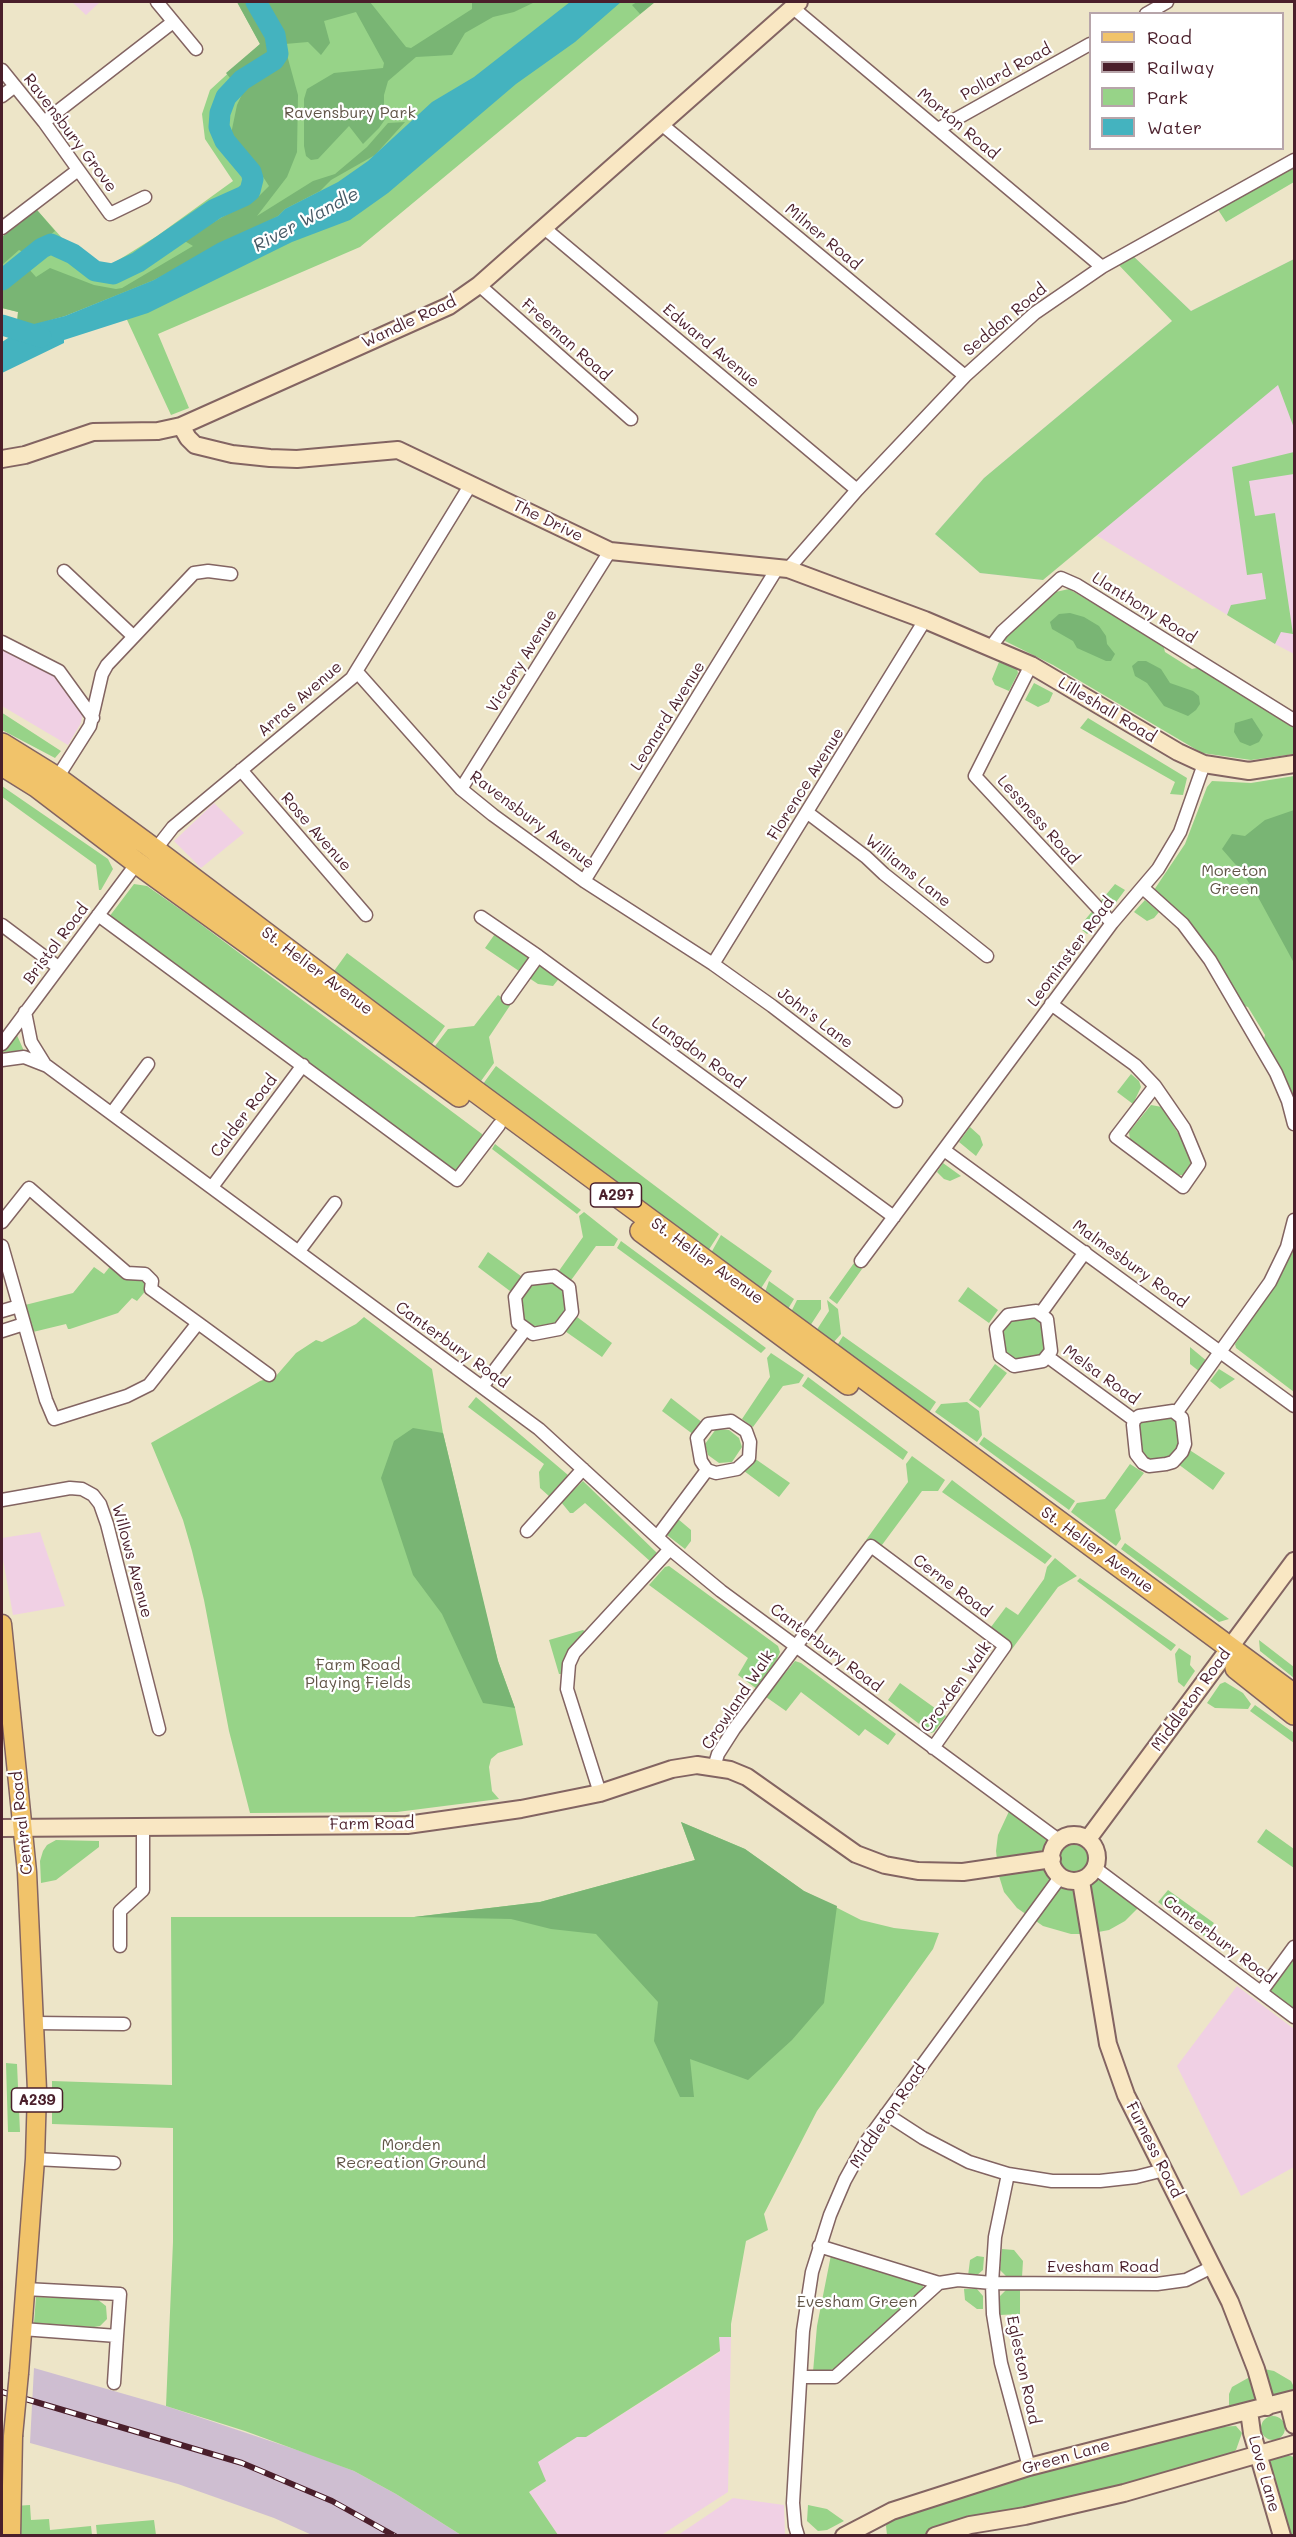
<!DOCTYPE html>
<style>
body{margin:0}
#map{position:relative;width:1296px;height:2537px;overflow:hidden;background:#ede5c8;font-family:Mali,sans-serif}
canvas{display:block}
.frame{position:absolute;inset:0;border:3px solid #4a1f2b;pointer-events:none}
.legend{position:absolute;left:1089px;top:12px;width:195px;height:138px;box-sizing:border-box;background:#fff;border:2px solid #b7a5aa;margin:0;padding:8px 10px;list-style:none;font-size:18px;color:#4a1f2b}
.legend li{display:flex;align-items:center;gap:12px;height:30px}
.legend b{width:30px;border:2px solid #b7a5aa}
</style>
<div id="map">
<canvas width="1296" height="2537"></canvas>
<div class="frame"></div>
<ul class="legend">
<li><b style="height:8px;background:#f1c36a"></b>Road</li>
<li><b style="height:8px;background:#4a1f2b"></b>Railway</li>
<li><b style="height:16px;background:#97d388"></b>Park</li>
<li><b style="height:16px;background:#44b3bf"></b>Water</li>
</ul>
</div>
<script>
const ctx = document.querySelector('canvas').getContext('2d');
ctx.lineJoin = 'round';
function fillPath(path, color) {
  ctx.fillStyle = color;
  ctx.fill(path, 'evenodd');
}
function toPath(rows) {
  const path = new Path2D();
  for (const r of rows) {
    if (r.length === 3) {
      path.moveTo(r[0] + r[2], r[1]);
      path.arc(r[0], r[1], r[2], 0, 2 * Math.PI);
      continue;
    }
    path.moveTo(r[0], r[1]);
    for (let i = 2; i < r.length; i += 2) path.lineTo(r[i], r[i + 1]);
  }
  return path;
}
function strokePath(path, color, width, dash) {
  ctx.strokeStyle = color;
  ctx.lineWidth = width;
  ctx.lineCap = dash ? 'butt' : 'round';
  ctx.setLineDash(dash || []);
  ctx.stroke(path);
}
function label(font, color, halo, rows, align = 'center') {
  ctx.font = font + ' Mali,sans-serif';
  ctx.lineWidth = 4.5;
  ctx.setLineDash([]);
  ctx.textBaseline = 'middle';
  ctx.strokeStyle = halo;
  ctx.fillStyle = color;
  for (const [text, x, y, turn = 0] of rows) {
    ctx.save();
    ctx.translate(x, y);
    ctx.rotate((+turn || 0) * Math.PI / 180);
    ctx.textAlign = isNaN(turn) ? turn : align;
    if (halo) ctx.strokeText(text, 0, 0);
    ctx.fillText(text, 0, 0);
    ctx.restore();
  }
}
fillPath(toPath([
 [72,2,100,2,86,15],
 [1130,253,1191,311,1294,259,1294,654,1275,644,1096,535,1043,580,980,573,935,534,984,478,1172,321],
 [2,645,51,672,83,712,81,723,68,745,2,706],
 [214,803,244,833,201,868,174,841],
 [40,1532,65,1606,13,1615,2,1554,2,1538],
 [1237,1986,1294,2029,1294,2167,1241,2196,1177,2066],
 [718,2337,731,2337,728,2492,660,2536,558,2535,529,2492,546,2481,537,2462,577,2437,586,2437,720,2352],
 [733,2498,784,2505,785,2535,678,2535]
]), '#f0d0e4');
fillPath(toPath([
 [34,2368,166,2406,315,2456,354,2471,396,2494,461,2535,312,2535,274,2518,178,2484,30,2443]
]), '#cebed1');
fillPath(toPath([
 [237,2,655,2,360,247,158,334,189,408,171,415,116,296,65,316,26,326,17,323,18,312,2,308,2,237,37,210,70,247,101,271,157,236,233,181,205,139,202,114,210,90,260,44],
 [1294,160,1294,182,1226,222,1215,205],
 [1130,253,1191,311,1294,259,1294,428,1278,385,1043,580,980,573,935,534,984,478,1172,321,1116,262],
 [1294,452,1294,474,1249,481,1255,516,1275,513,1293,634,1281,632,1275,644,1227,615,1231,605,1266,599,1262,573,1247,575,1232,467],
 [1069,589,1163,644,1165,652,1192,669,1201,667,1294,724,1294,754,1251,760,1202,753,1053,665,1005,641,1006,636,1051,593],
 [999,662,1017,669,1018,673,1009,691,995,685,992,679],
 [1034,683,1053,693,1049,702,1038,707,1025,700],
 [2,713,4,714,61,751,55,758,2,730],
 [1088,718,1187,778,1183,795,1170,794,1175,782,1080,728],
 [1294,776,1294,1109,1263,1043,1265,1035,1248,1007,1241,1005,1154,890,1185,844,1207,787,1212,781,1251,783],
 [2,786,108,859,113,869,101,890,99,890,96,865,2,797],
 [134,884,147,886,191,917,482,1134,483,1140,481,1145,456,1170,450,1170,261,1026,109,917],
 [1115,884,1125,890,1100,924,1087,934,1082,930,1084,921],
 [1145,900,1159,912,1154,918,1147,921,1134,912],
 [497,931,534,956,522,973,485,948],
 [347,953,445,1026,432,1044,334,971],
 [538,959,561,976,553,986,538,984,526,976],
 [498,995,511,1004,489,1037,494,1063,481,1081,435,1046,448,1029,474,1026],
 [16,1033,24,1051,2,1052,14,1034],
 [496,1066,719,1234,708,1251,483,1084],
 [1131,1074,1139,1081,1141,1087,1133,1104,1117,1092],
 [1151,1105,1162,1107,1184,1143,1191,1164,1184,1175,1177,1175,1130,1140,1129,1132],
 [970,1127,980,1136,983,1145,976,1156,959,1142],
 [495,1144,581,1210,577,1214,492,1149],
 [943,1163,961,1176,950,1181,944,1179,937,1172],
 [584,1212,618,1239,614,1246,596,1246,569,1283,556,1275,583,1237,579,1216],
 [721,1235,772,1271,760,1290,711,1253],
 [1294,1240,1294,1392,1236,1348,1235,1344,1278,1281],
 [621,1241,766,1348,761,1353,617,1248],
 [488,1252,525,1279,514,1294,478,1267],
 [854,1263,862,1269,837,1304,829,1298],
 [112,1264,140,1276,148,1282,148,1288,137,1301,132,1298,118,1313,70,1329,68,1329,66,1324,33,1332,25,1305,73,1293,94,1267,104,1274],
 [553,1279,567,1289,569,1311,558,1327,533,1331,521,1321,518,1298,531,1282],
 [769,1281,794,1299,788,1309,765,1292],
 [968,1287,998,1310,989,1323,958,1301],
 [797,1300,821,1300,821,1309,810,1326,791,1312],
 [827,1300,838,1309,841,1334,833,1343,816,1331,829,1311],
 [573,1314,612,1343,602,1357,562,1329],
 [1035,1315,1043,1321,1047,1350,1036,1359,1010,1358,1004,1351,1002,1331,1011,1319],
 [364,1317,432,1369,443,1433,487,1618,498,1661,515,1708,523,1745,498,1753,491,1759,489,1767,492,1791,499,1799,397,1812,250,1813,229,1731,204,1600,192,1551,183,1520,151,1443,260,1381,276,1376,296,1353,316,1340,322,1342,356,1324],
 [843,1336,936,1402,928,1414,836,1347],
 [1190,1347,1208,1362,1200,1372,1190,1364],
 [771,1353,804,1375,799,1383,783,1386,753,1427,742,1419,770,1377,767,1358],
 [995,1364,1007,1373,980,1408,969,1400],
 [1219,1369,1235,1379,1220,1389,1210,1381],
 [808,1377,908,1452,903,1460,802,1386],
 [476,1397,568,1475,550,1497,540,1488,539,1472,544,1464,468,1407],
 [671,1398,703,1423,694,1435,662,1411],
 [967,1402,979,1411,982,1435,977,1442,935,1412,941,1404],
 [1169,1415,1178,1420,1181,1441,1174,1456,1155,1462,1146,1458,1140,1453,1139,1421],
 [716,1429,729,1430,739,1438,742,1447,732,1462,719,1463,708,1455,705,1444],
 [984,1437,1075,1501,1069,1510,979,1444],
 [1188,1449,1225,1473,1213,1490,1178,1464],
 [912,1456,945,1480,938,1491,922,1491,879,1549,866,1540,908,1482,906,1464],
 [754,1458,790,1483,779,1497,744,1471],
 [1130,1464,1144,1473,1115,1510,1121,1539,1116,1546,1071,1512,1077,1503,1105,1499],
 [952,1480,1052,1556,1045,1564,942,1492],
 [583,1481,657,1553,651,1562,585,1503,573,1513,570,1513,561,1502],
 [678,1519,691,1530,691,1541,685,1549,667,1535],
 [1125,1543,1229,1619,1219,1622,1121,1549],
 [1055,1558,1077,1576,1058,1587,1012,1649,988,1631,1006,1607,1018,1615,1044,1579,1047,1567],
 [669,1566,778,1646,780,1652,777,1659,757,1689,738,1675,748,1658,649,1585,665,1567],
 [1080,1578,1176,1645,1171,1651,1077,1581],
 [583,1630,589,1634,564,1674,559,1674,549,1640],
 [1259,1640,1294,1667,1294,1678,1260,1651],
 [1179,1648,1191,1656,1190,1665,1195,1671,1184,1687,1178,1682,1175,1654],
 [795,1661,801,1663,896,1734,888,1745,865,1729,859,1736,801,1692,786,1711,766,1697],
 [1225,1682,1243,1693,1251,1704,1248,1709,1215,1708,1207,1703,1220,1684],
 [900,1683,946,1716,934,1732,931,1733,888,1700],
 [1255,1705,1294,1733,1294,1743,1250,1711],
 [1011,1807,1055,1840,1046,1857,1047,1868,1053,1879,1062,1884,1077,1888,1087,1934,1071,1934,1043,1926,1017,1908,1004,1892,999,1876,996,1851,998,1835],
 [681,1822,745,1849,804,1891,861,1920,894,1928,939,1933,933,1949,817,2111,764,2214,768,2230,746,2241,731,2324,731,2337,719,2337,720,2351,586,2437,577,2437,538,2462,546,2481,529,2492,558,2535,461,2535,396,2494,354,2471,245,2431,166,2406,173,2242,173,2128,52,2124,52,2081,172,2085,171,1917,414,1917,540,1902,695,1860],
 [1266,1829,1294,1849,1294,1868,1257,1842],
 [56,1840,99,1841,99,1847,56,1880,41,1883,40,1861,43,1851,47,1845],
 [1074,1859,14],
 [1099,1873,1141,1905,1125,1921,1109,1930,1093,1933,1085,1884,1095,1879],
 [1168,1890,1214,1923,1204,1936,1158,1902],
 [1290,1956,1294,1959,1294,2013,1262,1990],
 [6,2063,17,2064,20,2132,8,2132],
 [1002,2249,1014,2250,1023,2261,1022,2277,1006,2276,1000,2270],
 [831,2255,922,2284,924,2289,837,2369,813,2372,817,2326],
 [977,2256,984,2257,983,2270,976,2276,968,2276,970,2260],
 [964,2289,977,2289,983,2296,983,2309,977,2309,965,2300],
 [1006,2290,1020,2290,1020,2314,1000,2315,1000,2296],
 [36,2297,97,2299,106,2306,107,2319,100,2326,94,2327,34,2323],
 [1264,2369,1274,2371,1291,2381,1294,2387,1294,2397,1229,2414,1229,2394,1232,2387],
 [1273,2428,12],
 [1236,2426,1242,2433,1236,2450,1219,2461,1128,2485,938,2529,923,2535,887,2535,886,2526,888,2520,1008,2479,1218,2427],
 [1287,2455,1294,2457,1294,2535,1288,2535,1269,2461,1275,2457],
 [30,2505,31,2520,49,2519,50,2530,91,2526,92,2535,16,2535,14,2506],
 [808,2505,827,2509,844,2521,827,2530,818,2531,807,2521],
 [154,2520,156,2535,97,2535,96,2525]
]), '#97d388');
fillPath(toPath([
 [237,2,370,2,406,47,411,48,472,9,472,2,535,2,514,12,493,17,465,33,452,55,416,57,388,81,384,95,384,114,386,118,379,128,363,144,349,126,318,159,311,160,306,156,304,146,304,99,307,89,334,73,383,68,384,63,356,12,324,21,330,43,321,55,308,42,285,44,271,58,234,83,226,73,260,44],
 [637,2,655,2,640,14,632,5],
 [287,55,298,95,297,152,287,177,257,216,313,181,335,174,367,147,388,123,405,122,375,155,331,180,320,191,285,209,278,216,154,280,65,316,34,325,17,323,18,312,2,308,2,285,22,268,28,268,36,277,50,268,94,285,116,289,122,288,193,246,183,240,259,196,269,186,252,160,231,140,231,134,237,105,244,90,274,68],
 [37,210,55,231,27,254,19,250,2,265,2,237],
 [1070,613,1084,617,1099,626,1106,636,1107,644,1115,654,1111,661,1106,661,1077,648,1073,641,1052,629,1050,622,1059,614],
 [1138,661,1146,661,1161,669,1170,683,1193,691,1199,696,1200,704,1196,710,1188,716,1164,706,1147,683,1135,676,1132,666],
 [1252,718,1263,735,1259,742,1250,746,1240,742,1234,732,1235,723],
 [1294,810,1294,963,1258,897,1242,872,1222,849,1232,834,1245,836,1265,820],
 [413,1428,443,1433,498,1661,515,1708,483,1703,442,1614,413,1575,381,1478,394,1441],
 [681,1822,745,1849,804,1891,837,1906,824,2003,792,2040,748,2080,690,2059,694,2097,680,2097,654,2041,658,2002,596,1934,551,1929,511,1919,414,1917,540,1902,695,1860]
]), '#79b574');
fillPath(toPath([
 [570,2,621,2,575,42,516,84,388,193,350,220,292,242,148,313,64,340,64,343,2,373,2,342,26,326,65,316,154,280,218,243,278,216,285,209,338,182,368,161,432,102,474,77]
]), '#44b3bf');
strokePath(toPath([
 [2,280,42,248,51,244,73,254,95,271,113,274,138,262,215,209,244,196,250,191,253,179,251,172,225,141,219,127,220,113,226,97,242,80,274,60,278,54,275,35,256,2],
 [2,325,41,337]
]), '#44b3bf', 21);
const street = toPath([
 [157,2,196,49],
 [792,7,1102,267],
 [1146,14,1167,2],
 [2,70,44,122,110,214,145,197],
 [2,96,15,86],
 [44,122,173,22],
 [660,123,965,376],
 [938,129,1090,44],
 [543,227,857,490],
 [2,228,78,170],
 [479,285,631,419],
 [788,569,857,490,965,376,1035,313,1102,267,1294,160],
 [64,571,133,636],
 [2,642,59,671,93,718],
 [990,648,1002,632,1061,578,1077,585,1294,720],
 [1031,665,975,776,1112,923],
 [357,672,461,789,493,815,584,881,713,964,772,1006,896,1101],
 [241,770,366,915],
 [57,778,90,726,102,674,107,665,194,573,208,571,231,574],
 [461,789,610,551],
 [808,813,866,857,884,874,987,956],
 [155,850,173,827,352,678,471,484],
 [584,881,778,567],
 [1143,888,1183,924,1210,960,1276,1073,1288,1101,1294,1124],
 [98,915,457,1180,499,1125],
 [481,917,538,956,894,1217],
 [2,925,58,967],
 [713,964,925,620],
 [508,998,538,956],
 [1051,1004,1135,1065,1155,1086],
 [25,1012,31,1042,44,1063],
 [2,1044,137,863],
 [2,1060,24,1057,47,1066,334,1278,539,1429,670,1549,721,1591,1060,1841],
 [1155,1086,1184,1128,1199,1164,1183,1187,1116,1137,1155,1086],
 [112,1113,148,1064],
 [944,1150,1294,1406],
 [212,1187,303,1065],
 [2,1222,29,1188,127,1273,145,1274,152,1281,151,1289,198,1323,149,1385,127,1396,54,1419,46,1400,2,1246],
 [299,1251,335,1203],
 [861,1261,1112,923,1158,869,1180,832,1204,764],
 [554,1276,569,1287,572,1312,559,1329,533,1334,518,1323,515,1297,528,1279,554,1276],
 [2,1311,19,1306],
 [1036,1311,1047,1319,1051,1351,1043,1361,1014,1366,1000,1356,996,1329,1008,1315,1036,1311],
 [1041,1313,1085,1252],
 [198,1323,269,1375],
 [2,1331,24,1324],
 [1048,1357,1134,1420],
 [482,1387,525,1330],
 [1173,1411,1182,1418,1185,1444,1182,1452,1173,1462,1166,1464,1149,1466,1143,1463,1136,1454,1133,1425,1134,1420,1139,1416,1173,1411],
 [1177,1412,1270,1282,1287,1247,1294,1220],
 [731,1421,746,1431,750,1442,749,1458,737,1469,716,1473,707,1470,701,1461,697,1438,708,1424,731,1421],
 [2,1500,70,1488,82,1489,93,1495,100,1504,107,1524,159,1729],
 [527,1531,583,1469],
 [657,1537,707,1470],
 [714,1767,718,1754,734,1729,871,1546,1005,1646,933,1748],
 [600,1793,567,1689,569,1664,574,1653,670,1549],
 [1095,1868,1294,2017],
 [120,1946,120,1911,143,1890,143,1826],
 [1261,1992,1294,1947],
 [35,2023,124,2024],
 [886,2114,923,2138,969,2162,1008,2174,1052,2181,1100,2181,1136,2177,1164,2170],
 [35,2159,114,2163],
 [1008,2174,995,2237,992,2283,993,2314,1001,2363,1029,2467],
 [819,2246,939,2283,958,2280,992,2283,1157,2284,1186,2280,1212,2267],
 [22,2329,117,2336,120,2294,25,2289],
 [801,2377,835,2377,939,2283],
 [114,2383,117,2336],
 [798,2536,795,2526,793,2503,803,2331,812,2272,830,2215,845,2180,866,2142,1061,1876]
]);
const secondary = toPath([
 [181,426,188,438,195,445,232,454,270,458,297,459,398,450,610,551,788,569,925,620,1031,665,1178,752,1204,764,1249,771,1294,764],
 [2,459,25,455,93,432,158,431,181,426,449,306,479,285,799,2],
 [2,1828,407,1825,521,1809,600,1793,672,1769,697,1765,730,1770,747,1777,856,1854,885,1865,918,1871,963,1872,1052,1859],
 [1074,1858,23],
 [1088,1839,1294,1561],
 [1081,1881,1108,2044,1126,2095,1230,2302,1256,2369,1267,2407],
 [1288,2401,1294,2425],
 [1249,2411,1252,2433,1282,2536],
 [844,2536,892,2511,1029,2467,1294,2399],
 [935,2536,970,2525,1025,2516,1124,2493,1294,2444]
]);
const primary = toPath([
 [2,1624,27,1872,37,2090,35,2159,19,2373],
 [11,2536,13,2436]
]);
const highway = toPath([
 [2,744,57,778,155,850,475,1091,1294,1695],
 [2,765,36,786,137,863,459,1096],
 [641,1231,848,1384],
 [1236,1668,1294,1714]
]);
strokePath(street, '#836462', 15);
strokePath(secondary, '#836462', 20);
strokePath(primary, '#836462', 21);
strokePath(highway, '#836462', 24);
strokePath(street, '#fff', 12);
strokePath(secondary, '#f9e7c3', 16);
strokePath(primary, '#f1c36a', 18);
strokePath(highway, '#f1c36a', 21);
const rail = toPath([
 [2,2392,242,2463,332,2501,395,2536]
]);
strokePath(rail, '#4a1f2b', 6);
strokePath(rail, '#fff', 4, [11]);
const primaryBridge = toPath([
 [13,2436,19,2373]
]);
strokePath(primaryBridge, '#836462', 21, []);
strokePath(primaryBridge, '#f1c36a', 18);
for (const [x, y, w] of [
 [616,1195,51],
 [37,2100,51]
]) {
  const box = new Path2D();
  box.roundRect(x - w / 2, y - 12, w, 24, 4.5);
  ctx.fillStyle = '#fff';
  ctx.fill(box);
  strokePath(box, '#4a1f2b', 1.5);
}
label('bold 15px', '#4a1f2b', null, [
 ["A297",616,1195],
 ["A239",37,2100]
]);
label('16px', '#4a1f2b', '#fff', [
 ["Pollard Road",1006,72,-29],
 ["Morton Road",958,124,40],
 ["Ravensbury Grove",70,133,53],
 ["Milner Road",823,237,40],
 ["Seddon Road",1005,320,-40],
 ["Wandle Road",409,322,-25],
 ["Freeman Road",566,340,42],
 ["Edward Avenue",711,346,40],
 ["The Drive",548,521,26],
 ["Llanthony Road",1144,608,32],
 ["Victory Avenue",522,661,-58],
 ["Arras Avenue",300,699,-41],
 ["Lilleshall Road",1107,710,31],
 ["Leonard Avenue",668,716,-58],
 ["Florence Avenue",806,784,-58],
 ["Ravensbury Avenue",532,820,37],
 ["Lessness Road",1038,820,48],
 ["Rose Avenue",316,832,49],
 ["Williams Lane",908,871,39],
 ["Bristol Road",56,944,-53],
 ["Leominster Road",1071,952,-53],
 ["St. Helier Avenue",317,971,37],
 ["John's Lane",815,1018,37],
 ["Langdon Road",698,1053,36],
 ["Calder Road",244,1116,-53],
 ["St. Helier Avenue",707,1261,36],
 ["Malmesbury Road",1130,1264,36],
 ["Canterbury Road",452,1345,36],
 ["Melsa Road",1101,1375,36],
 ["St. Helier Avenue",1097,1550,36],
 ["Willows Avenue",132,1561,75],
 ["Cerne Road",952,1586,37],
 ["Canterbury Road",826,1648,37],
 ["Croxden Walk",956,1687,-54],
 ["Crowland Walk",738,1700,-56],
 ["Middleton Road",1191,1700,-54],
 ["Central Road",22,1823,-96],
 ["Farm Road",372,1824,-1],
 ["Canterbury Road",1219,1940,37],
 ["Middleton Road",888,2116,-56],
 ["Furness Road",1154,2150,63],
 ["Evesham Road",1103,2267],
 ["Egleston Road",1023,2370,78],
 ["Green Lane",1066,2457,-16],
 ["Love Lane",1264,2474,74]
]);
label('16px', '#615547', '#fff', [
 ["Ravensbury Park",350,113],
 ["Moreton",1234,871],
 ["Green",1234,889],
 ["Farm Road",358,1665],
 ["Playing Fields",358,1683],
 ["Morden",411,2145],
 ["Recreation Ground",411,2163],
 ["Evesham Green",857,2302]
]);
label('italic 18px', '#485a66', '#fff', [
 ["River Wandle",306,220,-28]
]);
</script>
